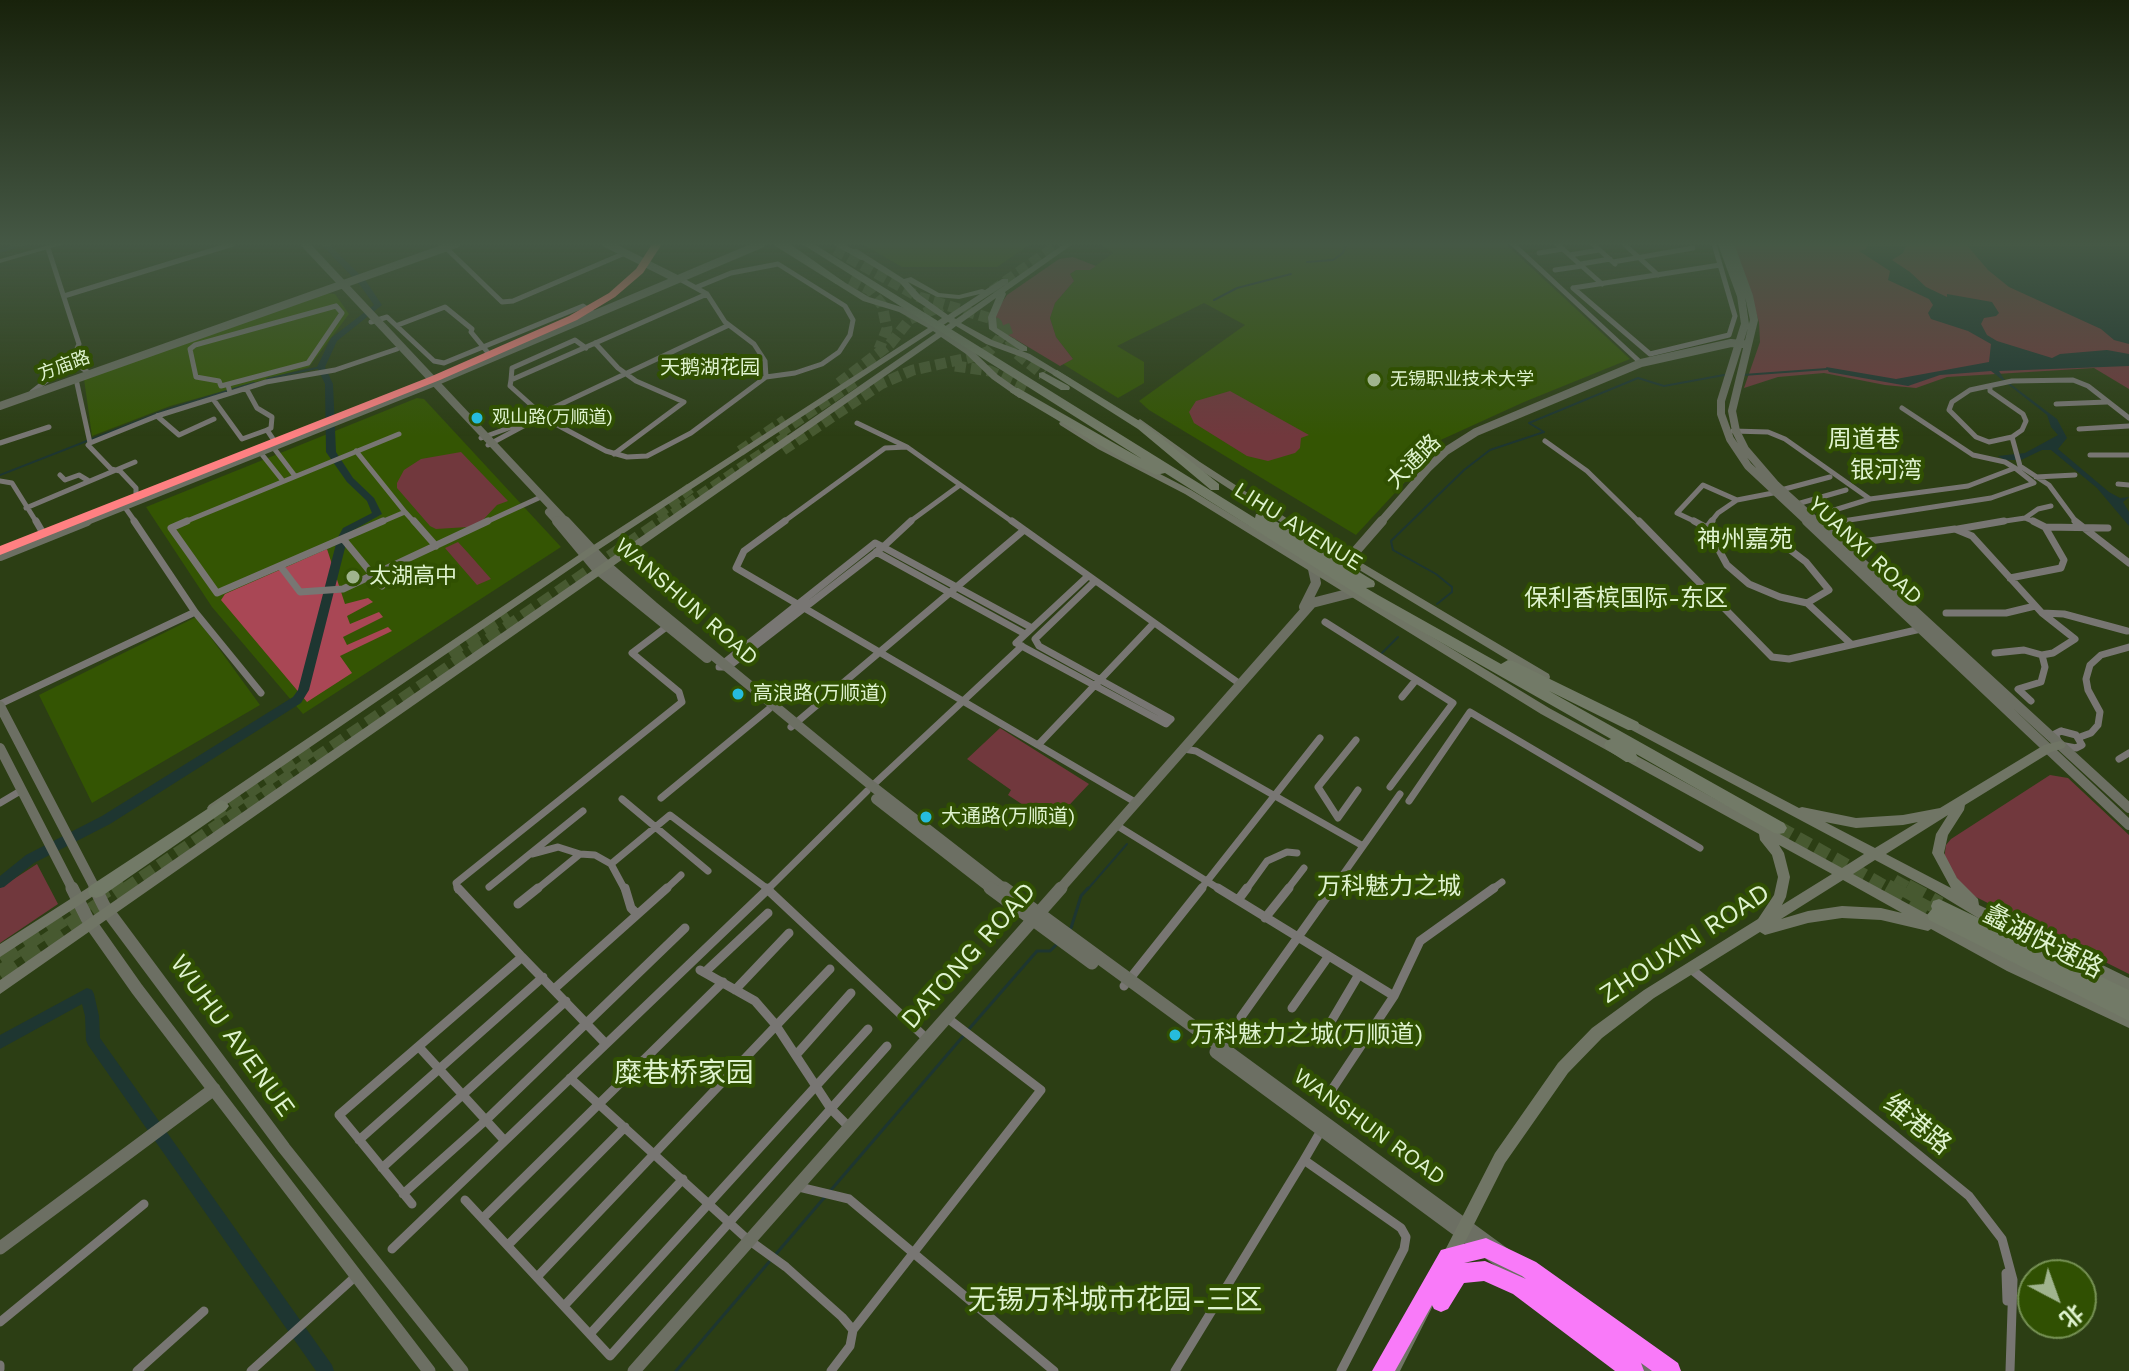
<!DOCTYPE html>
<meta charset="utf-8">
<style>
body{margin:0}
#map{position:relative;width:2129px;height:1371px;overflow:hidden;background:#2c3e14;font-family:"Work Sans","Noto Sans SC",sans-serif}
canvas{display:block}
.north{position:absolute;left:2017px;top:1259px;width:80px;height:80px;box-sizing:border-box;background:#305002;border:2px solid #769154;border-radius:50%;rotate:139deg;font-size:22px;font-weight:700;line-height:32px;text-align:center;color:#dff3cf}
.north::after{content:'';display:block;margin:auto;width:28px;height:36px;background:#a0b48e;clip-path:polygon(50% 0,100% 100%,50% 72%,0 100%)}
</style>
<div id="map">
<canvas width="2129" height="1371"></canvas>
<div class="north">北</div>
</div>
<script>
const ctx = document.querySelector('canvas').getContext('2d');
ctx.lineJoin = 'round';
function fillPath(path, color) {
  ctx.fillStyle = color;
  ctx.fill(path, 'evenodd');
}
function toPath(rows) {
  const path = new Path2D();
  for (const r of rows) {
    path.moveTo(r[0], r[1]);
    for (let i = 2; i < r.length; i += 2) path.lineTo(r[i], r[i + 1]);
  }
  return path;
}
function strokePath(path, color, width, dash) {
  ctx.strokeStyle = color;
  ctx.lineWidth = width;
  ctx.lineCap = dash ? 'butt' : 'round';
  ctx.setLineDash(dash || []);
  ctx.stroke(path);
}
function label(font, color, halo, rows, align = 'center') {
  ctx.font = font + ' "Work Sans","Noto Sans SC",sans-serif';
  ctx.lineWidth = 8;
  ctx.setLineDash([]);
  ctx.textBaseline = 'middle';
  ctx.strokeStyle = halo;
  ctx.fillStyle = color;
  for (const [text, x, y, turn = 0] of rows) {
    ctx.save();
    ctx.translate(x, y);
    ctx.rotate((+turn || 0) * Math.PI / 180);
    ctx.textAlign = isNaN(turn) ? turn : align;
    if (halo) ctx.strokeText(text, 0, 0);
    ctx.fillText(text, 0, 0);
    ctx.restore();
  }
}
fillPath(toPath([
 [862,244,1031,244,997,267,902,267],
 [1100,244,1506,244,1630,359,1524,402,1423,448,1429,456,1356,535,1149,410,1139,401,1245,325,1204,303,1117,346,1144,362,1144,383,1118,398,1063,364,1073,359,1056,337,1050,318,1055,303,1074,281,1070,274,1076,270,1090,270,1113,253],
 [326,293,335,294,349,314,309,367,170,406,92,436,84,379],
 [417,398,424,399,561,547,303,714,212,607,146,507],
 [196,617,260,705,92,803,39,695]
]), '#345503');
fillPath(toPath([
 [1734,244,2129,244,2129,389,2094,368,1947,377,1916,388,1885,385,1824,373,1778,377,1744,388,1760,342,1759,322],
 [1073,257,1096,266,1090,270,1076,270,1070,274,1074,281,1055,303,1050,318,1056,337,1073,359,1060,366,995,327,995,313,1007,295,1059,259],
 [1230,391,1309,435,1301,438,1300,448,1295,453,1268,461,1247,456,1194,423,1189,412,1196,401],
 [461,452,508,501,497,505,481,522,468,527,436,529,430,526,397,488,397,483,404,470,421,459],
 [458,542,469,554,491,579,477,585,445,548],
 [1000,728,1089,784,1058,817,1046,820,1008,795,1011,790,967,759],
 [2050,775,2068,778,2129,835,2129,974,1966,892,1944,859,1946,845,1951,839],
 [37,864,58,904,0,943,0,888]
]), '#71383d');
fillPath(toPath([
 [327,549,345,604,368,598,373,602,347,616,350,624,379,612,383,617,343,637,347,645,388,627,392,631,340,656,352,673,307,702,221,600,225,594]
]), '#a94755');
fillPath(toPath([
 [1868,244,1907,244,1903,253,1892,260,1910,272,1926,287,1947,297,1947,294,1992,302,1999,313,1996,316,1984,318,1981,324,1987,335,1997,341,2052,358,2060,354,2107,350,2129,354,2129,366,1999,371,2004,379,2057,419,2067,438,2058,449,2109,492,2120,498,2129,497,2123,502,2129,512,2129,526,2097,488,2051,450,2042,450,2021,460,2005,460,1998,456,2025,453,2058,435,2051,427,2047,415,1991,371,1940,375,1908,386,1829,372,1826,367,1896,379,1989,362,1991,344,1968,331,1931,319,1928,313,1933,305,1929,299,1888,280,1890,271,1859,251,1866,249],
 [1966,244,2129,244,2129,344,2114,340,2101,329,2009,287,1988,270]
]), '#1e3631');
strokePath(toPath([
 [1307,262,1333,260,1343,253,1346,244],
 [1214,300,1237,288,1291,274],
 [1743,375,1827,369],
 [267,379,321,367],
 [233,389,254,383],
 [0,475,166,410,227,391],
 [1437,604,1452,592,1452,587,1436,574,1393,550,1391,541,1464,470,1490,450,1544,432,1529,423,1638,378,1664,386,1724,375],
 [1382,653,1398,637],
 [1087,890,1127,844]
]), '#1e3631', 2);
strokePath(toPath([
 [1071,928,1081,896,1088,888],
 [969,1029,1037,951,1050,951,1056,945],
 [831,1190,965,1034],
 [776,1254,824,1198],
 [676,1371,769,1262]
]), '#1e3631', 3);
fillPath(toPath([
 [17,244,30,244,0,253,0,249,17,244],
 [321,244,329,244,366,281,382,305,337,341,325,367,333,384,336,452,353,478,374,498,382,514,350,532,346,539,343,540,338,537,343,528,372,513,367,501,347,482,326,452,325,384,317,367,331,338,374,305,360,285,321,244],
 [341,541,346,544,309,690,301,703,110,824,34,863,4,887,0,888,0,876,26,855,102,816,293,697,298,690,336,544,341,541],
 [87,988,92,990,94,994,99,1016,100,1038,332,1365,334,1371,316,1371,88,1045,86,1040,85,1016,82,1004,0,1049,0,1035,87,988]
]), '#1e3631');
strokePath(toPath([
 [850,280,870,290,882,305,887,329,879,349],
 [992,291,1059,244],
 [1004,325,1014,351,1043,375],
 [955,366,990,371,1029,389],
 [839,383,890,344,910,319,942,306],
 [779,433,855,382],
 [783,450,881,384,913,370,977,356,989,351,1000,338,997,324,989,318,919,297,835,250],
 [740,451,785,420],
 [657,515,694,485],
 [660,523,792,433]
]), '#475930', 11, [11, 5]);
strokePath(toPath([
 [448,652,508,614],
 [212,816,315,747],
 [1779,828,1890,890],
 [1894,881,1910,890],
 [103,890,106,888],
 [125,890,663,521]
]), '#475930', 14, [14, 7]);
strokePath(toPath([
 [1886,888,1935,915],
 [1906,888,1939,906],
 [0,959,106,888],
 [0,975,127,888]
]), '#475930', 19, [19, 9]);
strokePath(toPath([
 [1513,244,1641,363],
 [1557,244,1602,284],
 [1593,244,1615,264],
 [1624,244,1658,275],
 [444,246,502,302,513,301,625,253],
 [1539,253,1563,249],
 [1570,255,1599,250],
 [1613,262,1693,248],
 [1581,264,1610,259],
 [1555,270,1582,266],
 [678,278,707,294],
 [697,287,731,273,778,264,845,306,853,320,850,335,839,352,822,364,795,373,766,377],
 [1573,288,1650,354,1729,335,1735,316,1714,244],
 [1573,288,1720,265],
 [707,294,725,322,754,344,765,361,766,377,691,433,647,456,627,457,606,451,548,420,510,386,511,380,707,294],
 [64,296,233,244],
 [336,306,342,313,308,363,221,386,219,381,196,377,190,349,195,345,336,306],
 [371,322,387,317,434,361,444,363,583,306,593,313],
 [398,325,445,307,472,329,471,332,489,354],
 [595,343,618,368,636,381,684,402,614,454],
 [72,361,89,373],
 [76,379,90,443,157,416,266,382,335,370,397,349],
 [511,380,512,368,575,340,586,348],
 [228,385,230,393],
 [1990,386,1990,391,2023,414,2026,421,2022,430,2012,437,2020,466,2049,485,2077,523],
 [246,388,257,408,272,417,271,428,267,430],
 [32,392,72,361,79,344,48,248],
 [213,399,242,439,267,430,277,445],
 [2056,404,2107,402],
 [1902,408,1973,455,2005,462,2015,468],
 [540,414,729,325],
 [157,416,179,435,214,419],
 [857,423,907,447,1014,523],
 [2079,429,2129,426],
 [1733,431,1768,432,1785,439,1870,499],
 [2012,437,1989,442,1976,437,1949,410,1952,402,1970,390,2012,381,2073,380,2088,386,2129,418],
 [481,438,542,416,488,445],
 [1545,441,1587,471,1640,523],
 [0,443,49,427],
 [90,443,88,445,111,469,120,471,136,488,136,496],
 [273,447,295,476],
 [356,451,405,512],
 [260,452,283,481],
 [2090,455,2129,455],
 [60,475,65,480,79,475,89,481],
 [2036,477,2075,475],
 [0,481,12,483,37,523],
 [2118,484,2129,485],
 [1781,490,1830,477],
 [1797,504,1846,490],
 [124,506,136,523],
 [26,508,135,462],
 [1828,512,1870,499,1968,486,2015,468,2034,483,1991,498,1830,523],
 [2025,518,2038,509,2051,506],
 [182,523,399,434],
 [379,523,405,512,415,523],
 [484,523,543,496],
 [782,523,885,448,907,447],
 [908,523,960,485],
 [1698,523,1677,513,1703,485,1737,500],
 [1710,523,1718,513,1737,500,1773,493],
 [1992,523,2025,518,2037,523]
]), '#787673', 5);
strokePath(toPath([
 [36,521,43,533],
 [134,521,195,612,261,693],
 [187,521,171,528,217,593,383,521],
 [414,521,436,546],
 [785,521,744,551,736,568,1135,802],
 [1012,521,1240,684],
 [1639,521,1772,657,1789,659,1925,628],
 [1694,521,1707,528],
 [1712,521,1707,528,1727,565,1749,584,1780,597,1807,603,1851,644],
 [2033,521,2045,527,2108,528],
 [2075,521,2129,563],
 [1820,525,1843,521],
 [1958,529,2004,521],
 [344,540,382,586],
 [1714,545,1731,541,1745,529,1755,529,1772,536,1806,562,1829,590,1807,603],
 [1841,545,1955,529,1972,536,2042,613,2064,614,2127,631],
 [876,552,1025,634],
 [281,567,300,592,343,589,488,521],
 [1088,576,1016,643,1166,724,1171,719,1039,646,1035,639,1095,581],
 [2010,578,2061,568,2064,560,2045,527],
 [1946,613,2006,613,2035,606],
 [1325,622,1453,703,1390,787],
 [1995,653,2024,650,2042,655,2053,653,2075,639,2042,613],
 [720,666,875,543,883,547,911,521],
 [719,667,728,667,883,547,1032,628],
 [1402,697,1416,680],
 [2031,701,2018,689,2041,682,2045,667,2042,655],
 [0,704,195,612],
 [791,727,1024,530],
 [2061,731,2076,735,2082,745,2076,748,2060,745,2055,734,2061,731],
 [2080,737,2091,733,2098,725,2100,712,2088,690,2086,679,2090,665,2101,655,2129,647],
 [1356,740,1318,787,1338,818,1358,790],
 [1038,745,1154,623],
 [1184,749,1196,751,1363,846],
 [2119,759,2129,753],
 [872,786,1022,646],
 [661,798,769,709],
 [622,799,708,871],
 [1409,801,1470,712,1700,848],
 [0,803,22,790],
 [1116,825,1221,890],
 [532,854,558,847,580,854],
 [611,864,670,815,769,890],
 [489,887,583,811],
 [458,890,456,883,682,702,679,692,632,653,669,625],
 [536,890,580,854,595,855,611,864,625,890],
 [665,890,681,875],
 [767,890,867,791],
 [1200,890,1320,738],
 [1246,890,1267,861,1287,852,1297,853],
 [1287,890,1304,868],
 [1332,890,1400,794],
 [1491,890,1502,882]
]), '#787673', 7);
strokePath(toPath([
 [458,888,522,957],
 [625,888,631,908,637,914],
 [766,888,927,1039],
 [1218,888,1394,996],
 [1238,900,1247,888],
 [518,904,538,888],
 [1265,918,1289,888],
 [1691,969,1969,1196,2002,1239,2013,1280,2010,1371],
 [700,970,755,1001,775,1024,831,1109,849,1127],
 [705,972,768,913],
 [1124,986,1202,888],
 [554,989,667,888],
 [735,990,789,933],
 [1292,1008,1328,957],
 [1241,1017,1333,888],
 [1332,1020,1358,976],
 [419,1047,504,1140],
 [796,1055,851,993],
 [570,1078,746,1238,786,1267,842,1317,853,1330,850,1346,831,1371],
 [1325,1100,1394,996,1420,941,1494,888],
 [1322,1129,1304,1160,1401,1228,1406,1237,1404,1249,1341,1371],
 [359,1140,543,977],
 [382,1168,566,1001],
 [799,1187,849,1199,1054,1371],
 [403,1194,486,1120,685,928],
 [465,1200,610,1356,887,1046],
 [412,1204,339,1115,522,957,606,1044],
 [483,1218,723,982],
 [508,1245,625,1127],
 [392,1249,769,888],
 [2006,1273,2007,1301],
 [537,1277,830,969],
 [564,1306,683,1179],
 [0,1322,144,1204],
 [853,1330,1041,1090,946,1017],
 [590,1334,868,1029],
 [0,1365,0,1369],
 [137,1371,204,1311],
 [251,1371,356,1276],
 [1175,1371,1304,1160]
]), '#787673', 9);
strokePath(toPath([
 [305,244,567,523],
 [607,244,675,278],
 [1722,244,1741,296,1745,324,1721,401,1721,414,1730,439,1748,466,1809,523],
 [1730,244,1749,296,1754,320,1732,411,1736,431,1745,449,1776,485,1818,523],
 [0,406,456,244],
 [549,512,559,523],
 [82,523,435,382,761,244],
 [1380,523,1428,468,1446,451,1476,432,1641,363,1731,343,1743,344]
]), '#6c6f63', 8);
strokePath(toPath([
 [557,521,596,568,707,658],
 [565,521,607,566,653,606,872,786,1006,890],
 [1807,521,2129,825],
 [1816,521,2129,808],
 [0,556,87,521],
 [1348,560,1382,521],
 [1304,607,1316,583,1313,569],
 [0,706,96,890],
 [0,748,73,890],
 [876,799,993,890],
 [1059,890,1312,603,1351,593]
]), '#6c6f63', 10);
strokePath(toPath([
 [72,888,87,918,137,989,429,1371],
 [95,888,104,906,284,1148,462,1371],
 [990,888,1092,963],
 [1004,888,1664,1371],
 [1216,1052,1649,1371],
 [0,1248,214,1089],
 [634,1371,1061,888]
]), '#6c6f63', 13);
fillPath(toPath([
 [53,244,65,244,0,263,0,259,53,244],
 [772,244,781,244,869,297,905,308,933,324,942,318,914,299,900,283,851,253,851,249,857,249,904,279,911,277,939,293,959,295,982,289,985,290,1002,279,1008,279,1008,283,954,318,956,319,1064,244,1073,244,1005,292,1006,294,996,317,997,328,1027,347,1027,351,1021,351,989,329,988,317,996,298,961,323,992,340,1030,354,1071,379,1070,381,1064,381,1024,358,986,344,956,326,947,333,972,350,998,375,1025,394,1025,398,1019,398,992,379,966,354,941,337,0,994,0,980,936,333,933,331,595,552,217,811,213,813,209,811,207,808,209,805,589,548,928,328,899,312,863,301,772,244],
 [908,282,937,297,959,299,980,294,948,315,920,295,908,282],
 [948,322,950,323,941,329,939,328,948,322],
 [1140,419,1200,462,1291,521,1549,674,1550,677,1549,680,1541,680,1285,525,1194,466,1137,424,1136,422,1140,419],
 [1063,420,1104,445,1191,490,1549,708,1842,868,1864,854,1622,725,1620,722,1622,719,1630,719,1799,808,1802,807,1856,818,1903,815,1940,808,2044,745,2060,741,2064,742,2066,745,2064,748,2051,752,1965,805,1964,810,1948,835,1944,853,1957,878,1978,899,1979,905,2129,978,2129,991,1983,921,1937,893,1875,860,1853,874,2017,963,2129,1015,2129,1028,2007,971,1931,929,1928,931,1881,920,1842,918,1808,923,1765,935,1760,932,1654,998,1602,1038,1568,1073,1505,1163,1400,1371,1383,1371,1495,1153,1558,1063,1592,1028,1644,990,1758,919,1774,895,1778,877,1772,855,1760,840,1759,834,1541,714,1185,494,1098,449,1060,425,1059,423,1063,420],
 [1948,815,1936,834,1932,853,1951,888,1886,854,1948,815],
 [1825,822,1856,828,1903,825,1918,822,1875,848,1825,822],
 [1779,845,1832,874,1782,905,1786,897,1790,877,1784,853,1779,845],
 [1843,880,1902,913,1881,908,1842,906,1808,911,1781,919,1843,880],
 [100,880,104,881,106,885,104,889,0,957,0,944,100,880]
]), '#707565');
fillPath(toPath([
 [779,244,790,244,844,282,836,284,779,244],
 [802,244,814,244,1255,518,1256,514,1264,514,1374,581,1375,584,1374,587,1366,588,1378,595,1501,664,1508,660,1513,661,1638,722,1640,726,1638,730,1628,730,1549,691,1784,823,1787,828,1784,833,1779,834,1774,833,1636,754,1638,758,1636,762,1626,762,1606,749,1604,745,1606,741,1611,739,1368,601,1165,473,1156,475,1123,459,1010,392,1010,388,1018,388,1142,459,802,244],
 [832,244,844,244,869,258,861,260,832,244],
 [1057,370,1146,425,1219,484,1219,490,1211,490,1138,429,1053,375,1052,373,1057,370],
 [1043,372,1069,386,1070,388,1069,390,1061,390,1039,377,1039,373,1043,372],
 [221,800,226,802,229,806,226,810,102,896,96,898,90,896,88,891,90,886,221,800],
 [1939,899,2129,990,2129,1021,1929,920,1927,915,1932,909,1931,906,1933,901,1939,899]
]), '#727a67');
fillPath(toPath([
 [652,244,662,244,643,273,615,297,577,320,440,380,0,555,0,546,432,376,569,316,609,293,636,269,652,244]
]), '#ff8082');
fillPath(toPath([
 [1486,1238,1536,1262,1678,1363,1681,1371,1652,1371,1549,1296,1641,1363,1644,1371,1615,1371,1513,1294,1484,1281,1464,1283,1448,1309,1441,1312,1434,1309,1432,1305,1395,1371,1372,1371,1441,1250,1486,1238],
 [1485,1258,1522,1276,1526,1279,1485,1261,1464,1263,1485,1258]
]), '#f97af9');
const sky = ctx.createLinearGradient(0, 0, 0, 436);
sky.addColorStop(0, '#18220b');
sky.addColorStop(0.56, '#455845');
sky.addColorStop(1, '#45584500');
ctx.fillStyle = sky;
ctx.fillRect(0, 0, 2129, 436);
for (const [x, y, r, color] of [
 [1374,380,8,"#a0b48e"],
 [477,418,7,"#26bcdd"],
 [353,577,8,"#a0b48e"],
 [738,694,7,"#26bcdd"],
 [926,817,7,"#26bcdd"],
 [1175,1035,7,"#26bcdd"]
]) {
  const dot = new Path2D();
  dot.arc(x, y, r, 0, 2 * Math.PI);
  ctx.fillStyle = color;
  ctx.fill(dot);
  strokePath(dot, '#305002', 3);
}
label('18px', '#dff3cf', '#305002', [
 ["方庙路",64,366,-20]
]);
label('18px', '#dff3cf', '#305002', [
 ["无锡职业技术大学",1390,380]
], 'left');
label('18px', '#dff3cf', '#305002', [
 ["观山路(万顺道)",492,418]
], 'left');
label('20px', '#dff3cf', '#305002', [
 ["天鹅湖花园",710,368]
]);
label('20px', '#dff3cf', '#305002', [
 ["高浪路(万顺道)",753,694],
 ["大通路(万顺道)",941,817]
], 'left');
label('22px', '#dff3cf', '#305002', [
 ["大通路",1414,462,-45],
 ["LIHU AVENUE",1298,527,32],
 ["YUANXI ROAD",1865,551,43],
 ["WANSHUN ROAD",686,602,41],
 ["WANSHUN ROAD",1369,1127,36]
]);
label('22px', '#dff3cf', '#305002', [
 ["太湖高中",369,577]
], 'left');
label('24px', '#dff3cf', '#305002', [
 ["周道巷",1864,440],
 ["银河湾",1886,471],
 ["神州嘉苑",1745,540],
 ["保利香槟国际-东区",1626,599],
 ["万科魅力之城",1389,887]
]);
label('24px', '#dff3cf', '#305002', [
 ["万科魅力之城(万顺道)",1190,1035]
], 'left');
label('26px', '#dff3cf', '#305002', [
 ["蠡湖快速路",2043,942,27],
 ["ZHOUXIN ROAD",1685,944,-33],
 ["DATONG ROAD",969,956,-48],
 ["WUHU AVENUE",232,1036,54],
 ["维港路",1917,1125,39]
]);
label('28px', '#dff3cf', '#305002', [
 ["糜巷桥家园",684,1074],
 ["无锡万科城市花园-三区",1115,1301]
]);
</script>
